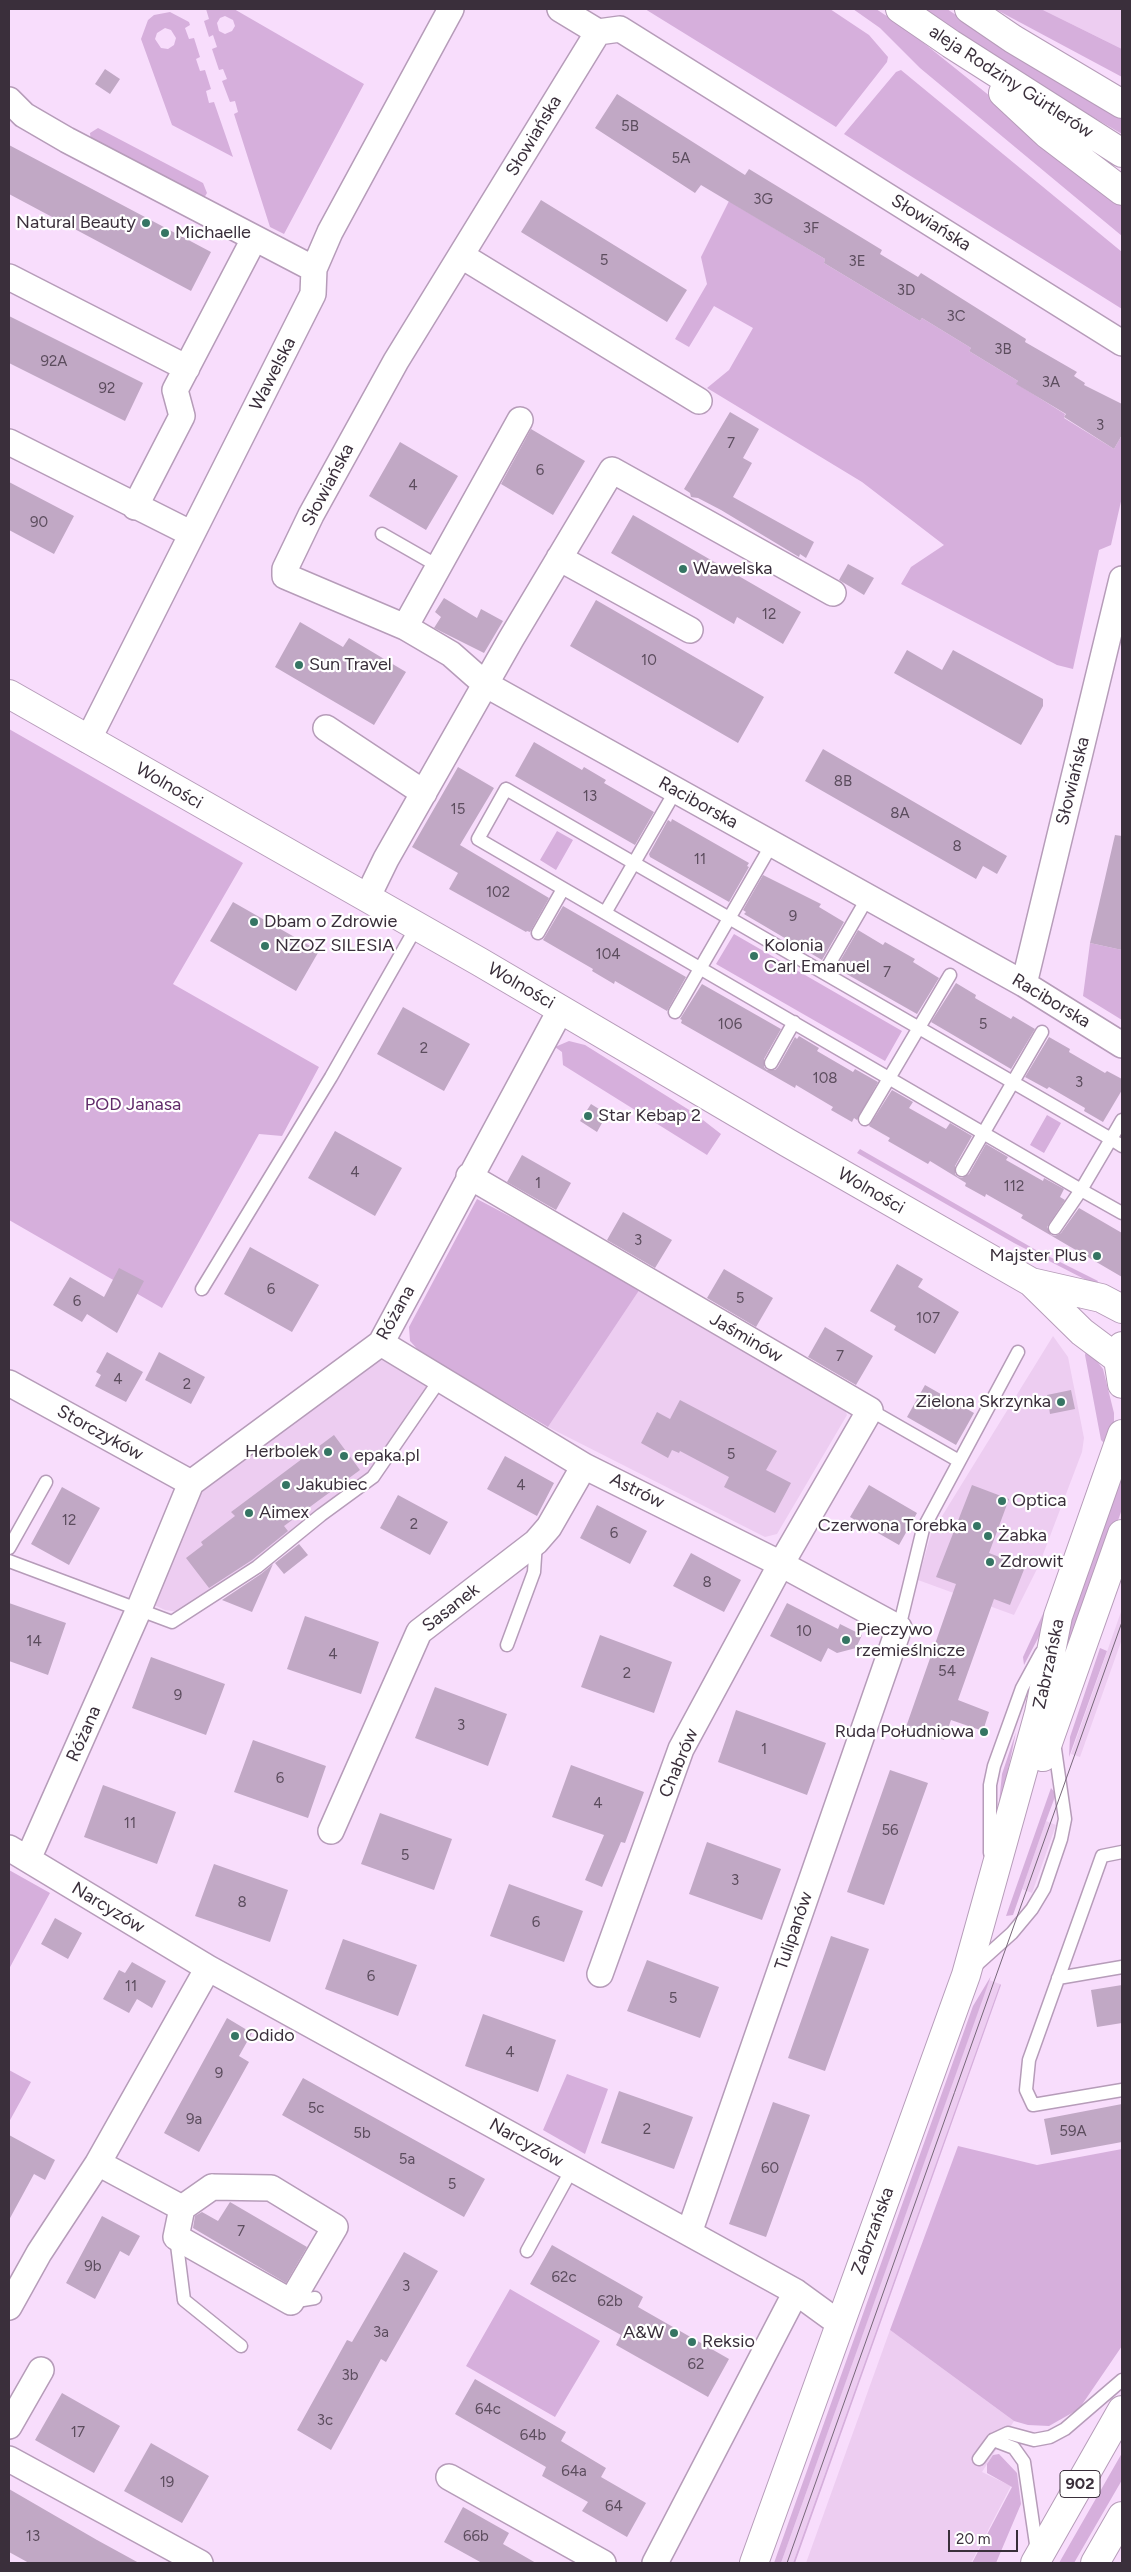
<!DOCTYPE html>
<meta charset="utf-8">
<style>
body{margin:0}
#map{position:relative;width:1131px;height:2572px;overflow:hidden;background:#f8ddfc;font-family:Figtree,sans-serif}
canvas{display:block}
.frame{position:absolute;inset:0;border:10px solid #3a2f3b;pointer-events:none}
.scale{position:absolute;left:948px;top:2530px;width:70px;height:22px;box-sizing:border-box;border:2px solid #3a2f3b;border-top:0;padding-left:6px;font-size:15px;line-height:18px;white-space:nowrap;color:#3a2f3b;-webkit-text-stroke:4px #fff;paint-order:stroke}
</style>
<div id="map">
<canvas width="1131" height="2572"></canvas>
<div class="frame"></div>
<div class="scale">20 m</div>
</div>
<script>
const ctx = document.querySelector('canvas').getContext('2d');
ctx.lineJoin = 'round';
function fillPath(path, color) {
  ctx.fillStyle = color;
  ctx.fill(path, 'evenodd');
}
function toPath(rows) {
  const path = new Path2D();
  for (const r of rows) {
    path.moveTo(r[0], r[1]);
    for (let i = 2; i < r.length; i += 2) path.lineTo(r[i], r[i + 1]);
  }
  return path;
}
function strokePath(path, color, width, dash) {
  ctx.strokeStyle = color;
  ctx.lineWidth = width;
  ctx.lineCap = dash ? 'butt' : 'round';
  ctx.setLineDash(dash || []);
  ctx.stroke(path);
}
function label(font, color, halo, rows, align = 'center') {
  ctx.font = font + ' Figtree,sans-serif';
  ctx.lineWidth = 4.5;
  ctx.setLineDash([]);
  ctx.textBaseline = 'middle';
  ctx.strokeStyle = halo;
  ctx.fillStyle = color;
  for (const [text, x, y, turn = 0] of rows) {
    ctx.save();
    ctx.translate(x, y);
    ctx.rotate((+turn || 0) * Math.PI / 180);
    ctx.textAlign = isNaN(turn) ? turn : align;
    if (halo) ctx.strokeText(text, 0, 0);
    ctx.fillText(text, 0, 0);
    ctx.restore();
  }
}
fillPath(toPath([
 [1041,9,1122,9,1122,49],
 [642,1286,842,1403,847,1415,777,1534,765,1537,548,1427],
 [1053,1336,1068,1357,1084,1438,1082,1452,1039,1565,1014,1615,918,1580,931,1534],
 [383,1360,430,1389,366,1476,212,1593,178,1612,165,1610,152,1604,199,1494,319,1400,374,1361],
 [1122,1609,1122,1639,1080,1757,1071,1754],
 [1046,1821,1056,1825,1032,1893,1022,1889],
 [989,1980,1000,1984,793,2563,781,2563],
 [890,2330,1014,2421,982,2472,1011,2486,971,2563,806,2563]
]), '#edcdf1');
fillPath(toPath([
 [206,9,234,9,364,84,284,234,270,227,234,114,238,112,235,101,230,102,222,81,227,79,223,69,219,70,212,49,217,47,213,35,209,37,204,21,209,19],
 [225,16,233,20,235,26,232,31,225,34,219,31,217,23,220,18],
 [645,9,830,9,869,35,888,57,887,62,836,127],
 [853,9,876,9,905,28,1122,202,1122,236,920,68,880,28],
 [920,9,947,9,1028,63,1122,119,1122,134,1060,98],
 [995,9,1041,9,1122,49,1122,77],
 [170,12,189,22,190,25,185,28,189,39,194,38,200,57,196,59,200,71,205,70,211,89,206,91,209,103,214,102,233,157,172,125,141,39,148,20,154,15],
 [165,28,171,30,176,38,174,45,168,49,161,48,155,39,157,33],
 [901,70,1122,252,1122,309,844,134,896,72],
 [98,128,203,183,207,193,204,198,91,143,90,133],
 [729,201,825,259,824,263,920,321,922,318,971,348,969,351,1018,381,1017,384,1065,414,1064,418,1114,449,1122,435,1122,497,1111,545,1099,550,1073,669,1057,665,901,584,911,567,944,545,862,482,707,388,729,370,753,328,714,306,689,347,675,339,707,284,701,257],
 [9,729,243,863,173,984,319,1067,282,1136,259,1134,162,1308,9,1220],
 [557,831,573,840,556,870,540,860],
 [734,934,902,1031,885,1061,716,964],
 [1090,943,1122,950,1122,1020,1083,996],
 [569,1041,585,1045,694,1113,721,1134,707,1155,563,1065,562,1052,555,1047],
 [1047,1115,1061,1123,1044,1153,1030,1145],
 [860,1149,1036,1250,1098,1281,1096,1285,1014,1243,857,1153],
 [477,1199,642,1286,548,1427,420,1352,410,1341,409,1327],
 [1087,1348,1103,1369,1114,1413,1114,1426,1108,1447,1101,1440,1085,1355],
 [1100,1471,1047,1621,1024,1665,1023,1657,1048,1603,1093,1472],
 [1118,1476,1122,1478,1122,1509,1051,1714,1059,1655],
 [1100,1648,1107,1651,1069,1757,1070,1737],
 [1016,1732,1004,1789,999,1803,1002,1774],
 [1051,1788,1056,1794,1046,1821,1013,1915,1006,1916],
 [9,1870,50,1893,9,1969],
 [991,1976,781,2563,774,2563,973,2006],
 [1000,1984,1001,1985,795,2563,793,2563],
 [9,2070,31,2082,9,2122],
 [567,2074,608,2089,585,2154,543,2130],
 [958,2146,1037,2165,1122,2149,1122,2346,1079,2409,1049,2426,1028,2425,1014,2421,890,2330],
 [510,2289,600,2341,555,2417,466,2366],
 [1122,2453,1122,2480,1074,2563,1059,2563],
 [999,2454,1017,2473,1021,2504,996,2563,972,2563,1012,2487,987,2473,987,2464,993,2455]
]), '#d6afdc');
fillPath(toPath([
 [105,69,120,79,110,94,95,84],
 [617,94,745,175,749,169,882,250,880,254,918,277,921,273,1026,339,1025,342,1077,372,1074,376,1085,383,1084,385,1122,404,1122,435,1114,449,1064,417,1066,414,1016,384,1018,381,969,351,971,348,922,318,920,321,824,263,825,259,701,185,695,193,595,128],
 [9,145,211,252,191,291,9,194],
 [541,200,687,290,667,322,521,232],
 [9,316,143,383,125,421,9,363],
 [730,412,759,429,743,458,752,463,733,497,814,542,806,558,800,554,799,557,721,510,698,498,691,497,690,493,684,489],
 [531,429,585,461,553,515,501,484],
 [400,442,458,476,426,530,369,496],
 [9,482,74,516,54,554,9,530],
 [633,515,801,612,783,644,737,617,734,624,611,553],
 [848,564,874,578,864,595,839,580],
 [444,598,477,618,481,609,503,621,484,653,434,628,441,617,435,612],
 [596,600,764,697,738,743,570,646],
 [300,622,343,647,349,638,406,672,374,725,275,667],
 [907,650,942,670,953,650,1043,699,1043,706,1021,745,894,673],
 [534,742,582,770,584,767,606,780,604,783,654,812,635,845,515,776],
 [823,749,1007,856,997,874,983,866,976,879,805,781],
 [458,767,494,788,460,845,549,898,530,932,527,931,526,932,449,889,458,873,412,847],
 [672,819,749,863,747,866,749,867,729,902,650,857,649,854,668,820,671,822],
 [1115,835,1122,836,1122,950,1090,943],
 [763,875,821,904,819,907,844,922,822,960,744,914,746,912,743,910],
 [233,902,319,951,296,991,210,941],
 [563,906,686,977,667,1011,615,981,614,984,592,971,593,969,543,940],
 [858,930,883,945,885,942,915,959,913,962,939,978,917,1014,836,968],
 [956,983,976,995,975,998,1011,1019,1013,1016,1035,1029,1011,1069,931,1022],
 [702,984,781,1029,764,1059,764,1067,767,1070,775,1070,778,1067,795,1037,797,1039,799,1036,819,1048,817,1051,853,1072,855,1069,878,1082,857,1120,854,1118,852,1122,831,1110,833,1107,796,1085,795,1088,681,1023,682,1020,680,1019],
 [403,1007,470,1044,444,1091,377,1054],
 [1049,1037,1070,1049,1069,1052,1105,1073,1107,1071,1122,1079,1122,1090,1103,1122,1084,1111,1085,1108,1049,1087,1047,1089,1025,1077],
 [892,1090,913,1102,909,1108,946,1129,950,1123,972,1136,955,1166,955,1174,958,1177,962,1178,969,1174,986,1144,1008,1157,1006,1160,1043,1181,1044,1178,1064,1189,1060,1197,1065,1200,1047,1227,1051,1235,1055,1236,1061,1233,1079,1208,1122,1233,1122,1277,1021,1218,1023,1215,986,1194,985,1197,965,1186,966,1183,930,1161,928,1164,888,1141,890,1138,869,1126],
 [591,1104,607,1114,597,1132,580,1121],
 [335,1131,402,1168,375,1216,308,1178],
 [522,1155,571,1183,556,1210,507,1182],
 [623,1212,672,1240,655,1268,607,1240],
 [250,1247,319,1285,292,1332,224,1294],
 [897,1264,923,1279,918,1287,959,1312,935,1354,894,1330,896,1326,870,1311],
 [119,1268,144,1281,117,1333,87,1314,82,1322,53,1305,70,1277,104,1297],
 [724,1269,773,1298,756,1327,707,1298],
 [825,1327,873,1356,856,1385,808,1357],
 [107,1352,143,1372,126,1402,95,1386,101,1375,96,1372],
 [159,1352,205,1377,191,1404,145,1380],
 [925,1385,974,1413,956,1445,907,1417],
 [1071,1390,1075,1409,1050,1414,1047,1395],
 [680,1400,777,1451,766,1470,791,1483,775,1513,724,1487,729,1477,680,1451,679,1453,672,1450,668,1458,641,1443,657,1412,670,1419],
 [334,1435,360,1470,284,1526,288,1531,252,1560,209,1588,186,1558,203,1545,201,1542,235,1516,231,1512],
 [505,1456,554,1483,537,1516,487,1489],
 [869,1485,917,1513,899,1545,850,1517],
 [972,1485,1009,1499,989,1553,1025,1567,1010,1605,994,1599,958,1700,989,1712,983,1731,951,1720,944,1740,906,1727,956,1584,936,1577],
 [62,1487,100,1508,69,1565,31,1544],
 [398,1495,448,1522,430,1555,380,1528],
 [597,1505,647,1531,630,1564,580,1538],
 [299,1544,308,1555,284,1574,275,1563],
 [691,1553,741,1580,724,1612,673,1586],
 [273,1564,252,1612,222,1600,261,1574],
 [9,1603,66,1623,48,1675,9,1661],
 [787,1603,838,1629,840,1624,862,1635,856,1648,837,1653,828,1648,821,1662,770,1636],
 [305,1616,379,1642,361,1694,287,1669],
 [600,1635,672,1662,654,1713,581,1687],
 [151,1657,225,1684,206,1735,132,1708],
 [435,1687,507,1714,488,1766,415,1738],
 [736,1710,826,1743,807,1795,718,1762],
 [253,1740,326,1766,308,1818,234,1792],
 [571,1765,644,1792,625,1843,621,1842,602,1887,585,1880,604,1835,552,1817],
 [890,1770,928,1783,884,1905,847,1892],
 [103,1785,176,1812,157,1864,84,1837],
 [380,1813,452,1839,434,1890,361,1864],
 [707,1842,781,1869,762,1920,689,1894],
 [214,1864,288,1890,270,1942,195,1916],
 [509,1884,583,1911,564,1962,490,1936],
 [55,1918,82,1933,68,1959,41,1944],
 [831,1936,869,1949,825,2071,788,2058],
 [343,1939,417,1965,398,2016,325,1989],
 [647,1960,719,1987,700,2038,627,2011],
 [132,1962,166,1981,152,2008,137,1999,129,2013,103,1999,119,1970,125,1973],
 [1122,1985,1122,2023,1097,2027,1091,1990],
 [483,2014,556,2040,538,2092,465,2066],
 [227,2018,252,2033,239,2056,249,2062,199,2152,164,2133],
 [303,2078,485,2179,464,2217,282,2115],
 [619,2091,693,2117,674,2169,601,2143],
 [773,2102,810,2115,766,2237,729,2224],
 [1122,2104,1122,2142,1051,2155,1044,2119],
 [9,2135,55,2160,45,2180,34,2174,9,2220],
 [230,2202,307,2247,286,2283,193,2228,195,2216,202,2212,218,2221],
 [102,2216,140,2236,129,2256,120,2251,95,2299,66,2283],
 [552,2245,643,2297,638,2307,729,2359,708,2397,616,2345,621,2335,530,2284],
 [404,2252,438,2271,386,2362,381,2359,331,2450,297,2430,347,2340,352,2342],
 [475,2379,566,2432,561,2441,606,2468,601,2477,646,2503,627,2537,582,2511,588,2502,542,2476,546,2467,455,2414],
 [62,2393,120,2426,94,2473,35,2440],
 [151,2443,209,2476,182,2523,124,2491],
 [9,2489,97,2540,139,2563,29,2563,9,2552],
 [463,2507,509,2533,503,2544,536,2563,482,2563,444,2542]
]), '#c1a8c5');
const service = toPath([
 [382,534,438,566],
 [506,789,1111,1139,1081,1190,478,839,506,789],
 [605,913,676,790],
 [538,933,563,889],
 [824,973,868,897],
 [675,1012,772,844],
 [771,1063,794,1022],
 [865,1119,950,975],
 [1122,1120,1111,1139,1122,1146],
 [962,1170,1042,1032],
 [1055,1228,1081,1190,1122,1213],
 [202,1289,331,1077,417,926],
 [870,1410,959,1461],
 [9,1548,46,1482],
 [9,1561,172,1622,257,1567,321,1515,373,1477,441,1378],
 [899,1628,923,1529,1018,1352],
 [507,1645,534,1572,536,1542],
 [1122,1852,1102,1856,1029,2060,1026,2090,1033,2105,1122,2090],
 [990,1853,990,1785,994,1766,1022,1688,1041,1653],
 [973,1968,1012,1933,1032,1909,1044,1889,1061,1839,1065,1819,1054,1742],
 [1058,1978,1122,1967],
 [176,2237,184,2300,241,2346],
 [527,2251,572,2169],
 [291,2302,315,2298],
 [993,2440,1008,2433,1034,2440,1050,2437,1065,2429,1122,2380],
 [979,2459,993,2440,1014,2448,1024,2462,1037,2551]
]);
const minor = toPath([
 [560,9,598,32],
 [9,100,24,115,67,140,314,269],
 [462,256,699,401],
 [9,277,187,368],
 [1122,343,620,29,598,32,396,361,311,515,285,569,285,576,405,627,451,654,485,684,1024,984,1122,1045],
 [9,442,192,534],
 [135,507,182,416,175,390,254,239],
 [559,558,690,630],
 [405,627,520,420],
 [326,728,424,793],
 [88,740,313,294,314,269,330,232,451,9],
 [367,898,386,859,511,639,612,470,833,593],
 [1024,984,1122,579],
 [469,1176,870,1410,781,1564,681,1749,600,1974],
 [381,1343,584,1466,781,1564,899,1628,689,2233],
 [9,1383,191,1483],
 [331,1831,419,1632,536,1542,549,1527,584,1466],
 [9,1848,208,1968,796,2292,840,2324],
 [28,1859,139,1609,191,1483,381,1343,561,1009],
 [98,2163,208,1968],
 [212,2187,271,2188,335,2227,291,2302,176,2237,182,2208,212,2187],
 [9,2307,39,2253,98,2163,182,2208],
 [9,2426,41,2370],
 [9,2459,200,2563],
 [449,2477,603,2563],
 [655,2563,796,2292]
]);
const tertiary = toPath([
 [900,9,951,44,1122,153],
 [969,9,1013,39,1122,104],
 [1003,93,1047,134,1122,191],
 [9,694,480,962,788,1143,1031,1282,1082,1332,1118,1359],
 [1031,1282,1101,1298,1122,1309],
 [1122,1346,1118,1359,1122,1384],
 [1043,1757,1122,1534],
 [754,2563,966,1975,1039,1713,1058,1616,1122,1434]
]);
const primary = toPath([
 [1035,2563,1122,2410],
 [1095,2563,1122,2516]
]);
strokePath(service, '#b69cb9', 15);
strokePath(minor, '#b69cb9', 28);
strokePath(tertiary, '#b69cb9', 30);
strokePath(primary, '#b69cb9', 30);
strokePath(service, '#fff', 12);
strokePath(minor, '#fff', 25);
strokePath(tertiary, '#fff', 28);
strokePath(primary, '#fff', 28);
strokePath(toPath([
 [787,2563,1122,1622]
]), '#776779', 1);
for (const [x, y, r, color] of [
 [146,223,5,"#357563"],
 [165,233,5,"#357563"],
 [683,569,5,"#357563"],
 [299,665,5,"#357563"],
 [254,922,5,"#357563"],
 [265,946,5,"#357563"],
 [754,956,5,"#357563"],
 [588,1116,5,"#357563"],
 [1097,1256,5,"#357563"],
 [1061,1402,5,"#357563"],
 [328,1452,5,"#357563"],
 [344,1456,5,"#357563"],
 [286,1485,5,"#357563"],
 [1002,1501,5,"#357563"],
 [249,1513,5,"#357563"],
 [977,1526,5,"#357563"],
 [988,1536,5,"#357563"],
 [990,1562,5,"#357563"],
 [846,1640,5,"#357563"],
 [984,1732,5,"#357563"],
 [235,2036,5,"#357563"],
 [674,2333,5,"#357563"],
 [692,2342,5,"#357563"]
]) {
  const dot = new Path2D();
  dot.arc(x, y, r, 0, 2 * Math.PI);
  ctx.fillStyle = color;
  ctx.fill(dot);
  strokePath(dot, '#fff', 2);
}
label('15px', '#5c4d5e', null, [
 ["5B",630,127],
 ["5A",681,159],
 ["3G",763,200],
 ["3F",811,229],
 ["5",604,261],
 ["3E",857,262],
 ["3D",906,291],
 ["3C",956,317],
 ["3B",1003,350],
 ["92A",54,362],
 ["3A",1051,383],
 ["92",107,389],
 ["3",1100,426],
 ["7",731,444],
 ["6",540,471],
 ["4",413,486],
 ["90",39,523],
 ["12",769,615],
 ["10",649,661],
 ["8B",843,782],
 ["13",590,797],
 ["15",458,810],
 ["8A",900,814],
 ["8",957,847],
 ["11",700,860],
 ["102",498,893],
 ["9",793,917],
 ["104",608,955],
 ["7",887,973],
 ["106",730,1025],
 ["5",983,1025],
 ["2",424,1049],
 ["108",825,1079],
 ["3",1079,1083],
 ["4",355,1173],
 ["1",538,1184],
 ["112",1014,1187],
 ["3",638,1241],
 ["6",271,1290],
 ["5",740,1299],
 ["6",77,1302],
 ["107",928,1319],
 ["7",840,1357],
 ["4",118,1380],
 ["2",187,1385],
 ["5",731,1455],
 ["4",521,1486],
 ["12",69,1521],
 ["2",414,1525],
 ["6",614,1534],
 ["8",707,1583],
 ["10",804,1632],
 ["14",34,1642],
 ["4",333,1655],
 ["54",947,1672],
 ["2",627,1674],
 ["9",178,1696],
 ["3",461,1726],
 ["1",764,1750],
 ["6",280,1779],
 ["4",598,1804],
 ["11",130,1824],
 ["56",890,1831],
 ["5",405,1856],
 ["3",735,1881],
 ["8",242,1903],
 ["6",536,1923],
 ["6",371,1977],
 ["11",131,1987],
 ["5",673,1999],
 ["4",510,2053],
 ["9",219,2074],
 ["5c",316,2109],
 ["9a",194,2120],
 ["2",647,2130],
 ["59A",1073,2132],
 ["5b",362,2134],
 ["5a",407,2160],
 ["60",770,2169],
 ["5",452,2185],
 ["7",241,2232],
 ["9b",93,2267],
 ["62c",564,2278],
 ["3",406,2287],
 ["62b",610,2302],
 ["3a",381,2333],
 ["62",696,2365],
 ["3b",350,2376],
 ["64c",488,2410],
 ["3c",325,2421],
 ["17",78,2433],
 ["64b",533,2436],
 ["64a",574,2472],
 ["19",167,2483],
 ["64",614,2507],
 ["13",33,2537],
 ["66b",476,2537]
]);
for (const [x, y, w] of [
 [1080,2484,40]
]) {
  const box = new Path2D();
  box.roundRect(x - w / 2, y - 13.5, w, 27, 4);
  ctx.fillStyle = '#fff';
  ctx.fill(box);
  strokePath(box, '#3a2f3b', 1);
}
label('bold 16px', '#3a2f3b', null, [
 ["902",1080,2484]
]);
label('18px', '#3a2f3b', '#fff', [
 ["aleja Rodziny Gürtlerów",1011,82,33],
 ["Słowiańska",534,136,-59],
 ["Słowiańska",931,223,32],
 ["Wawelska",273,374,-63],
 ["Słowiańska",328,485,-62],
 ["Słowiańska",1073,781,-76],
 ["Wolności",169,786,30],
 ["Raciborska",698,803,29],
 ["Wolności",521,986,30],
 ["Raciborska",1051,1001,31],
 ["Wolności",871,1191,30],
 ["Różana",396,1313,-61],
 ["Jaśminów",746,1338,30],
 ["Storczyków",100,1433,29],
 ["Astrów",637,1491,26],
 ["Sasanek",451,1608,-38],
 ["Zabrzańska",1049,1664,-78],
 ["Różana",84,1734,-66],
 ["Chabrów",679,1763,-67],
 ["Narcyzów",108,1908,31],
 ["Tulipanów",794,1931,-71],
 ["Narcyzów",526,2143,29],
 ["Zabrzańska",873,2231,-70]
]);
label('18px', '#3a2f3b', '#fff', [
 ["Natural Beauty",136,223,"right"],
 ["Michaelle",175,233],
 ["Wawelska",693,569],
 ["Sun Travel",309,665],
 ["Dbam o Zdrowie",264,922],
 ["NZOZ SILESIA",275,946],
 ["Kolonia",764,946],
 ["Carl Emanuel",764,967],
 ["Star Kebap 2",598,1116],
 ["Majster Plus",1087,1256,"right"],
 ["Zielona Skrzynka",1051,1402,"right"],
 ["Herbolek",318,1452,"right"],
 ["epaka.pl",354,1456],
 ["Jakubiec",296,1485],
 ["Optica",1012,1501],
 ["Aimex",259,1513],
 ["Czerwona Torebka",967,1526,"right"],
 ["Żabka",998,1536],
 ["Zdrowit",1000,1562],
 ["Pieczywo",856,1630],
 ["rzemieślnicze",856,1651],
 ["Ruda Południowa",974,1732,"right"],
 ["Odido",245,2036],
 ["A&W",664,2333,"right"],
 ["Reksio",702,2342]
], 'left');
label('18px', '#602a69', '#fff', [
 ["POD Janasa",133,1105]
]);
</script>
